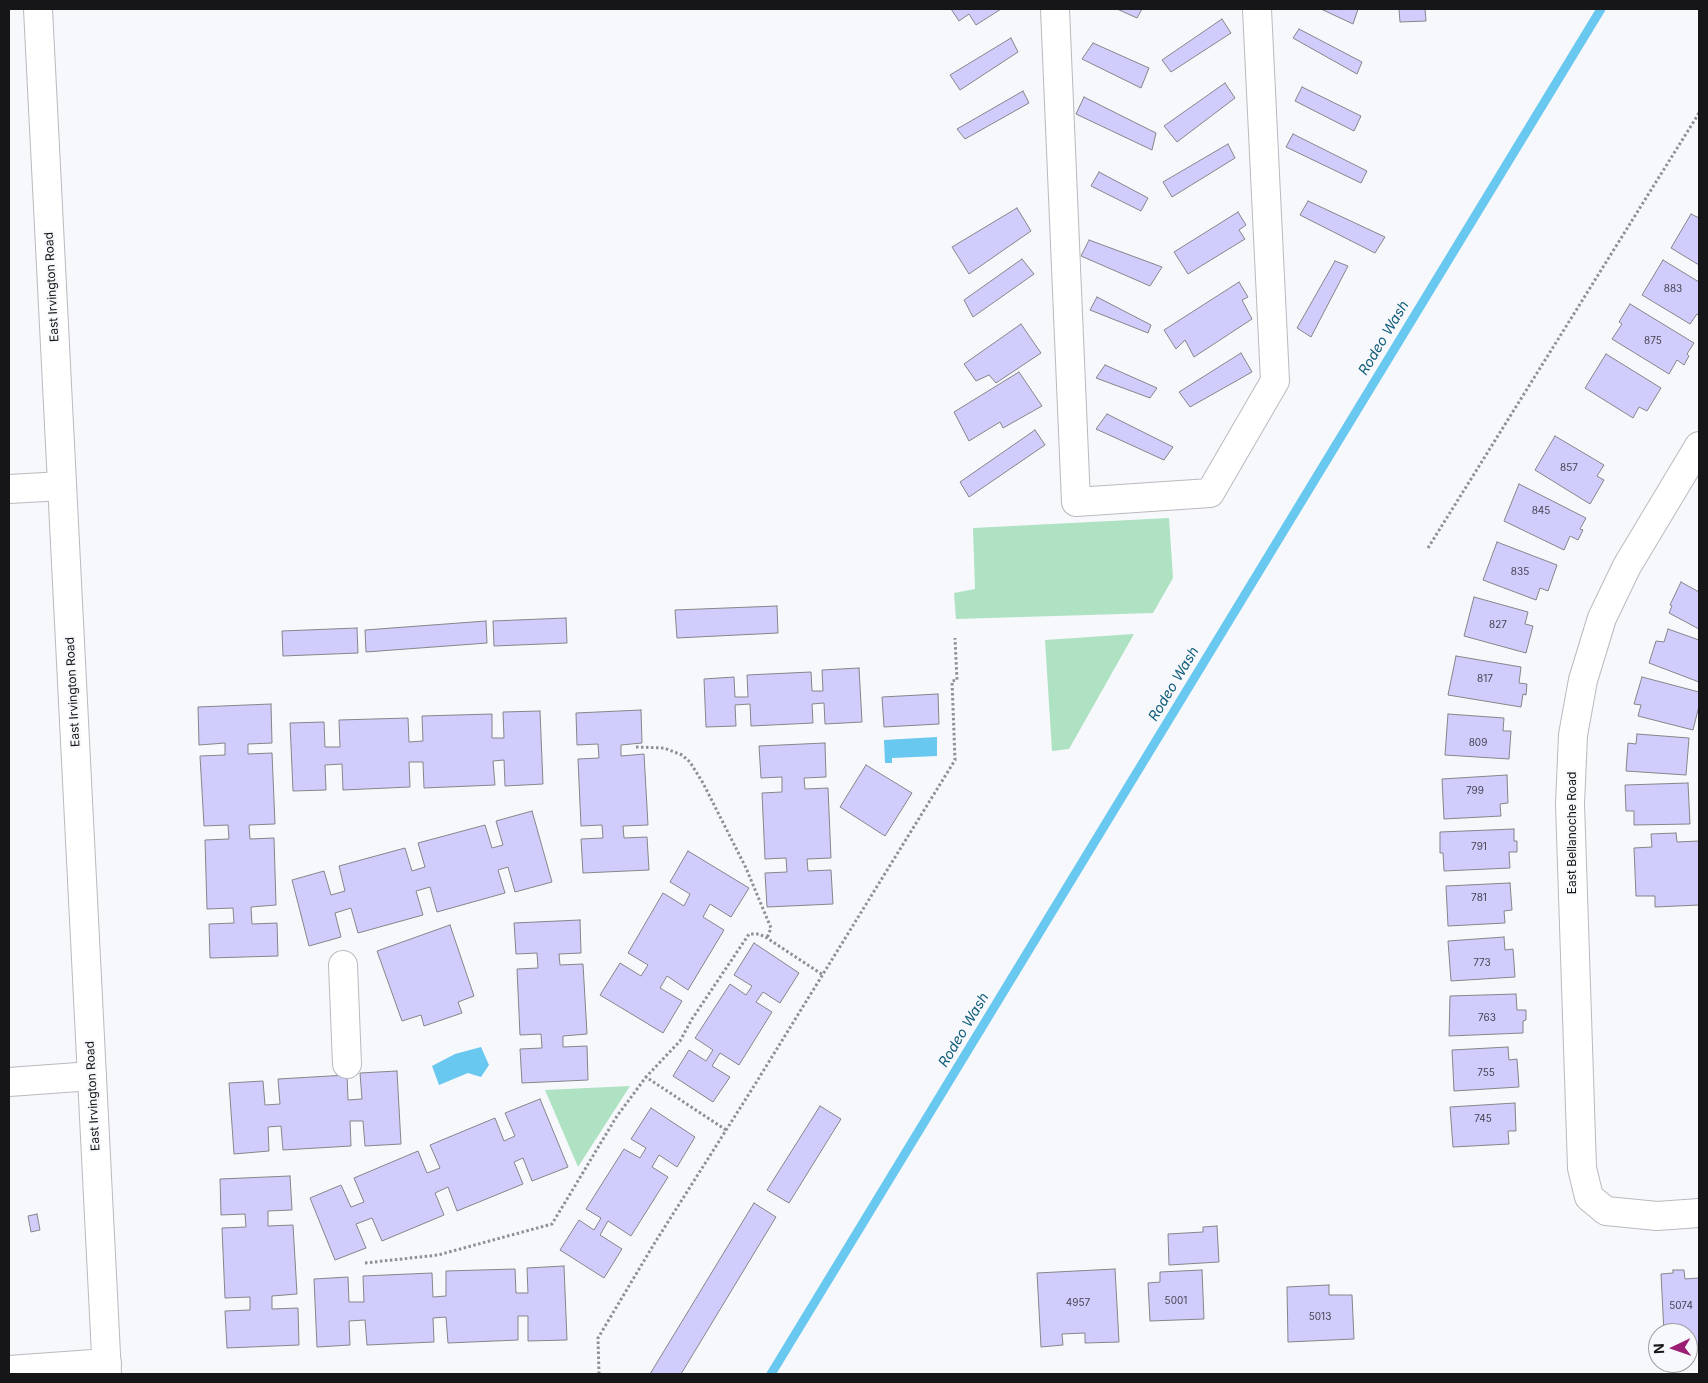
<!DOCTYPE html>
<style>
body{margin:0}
#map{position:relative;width:1708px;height:1383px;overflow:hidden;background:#f6f8fc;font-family:Inter,sans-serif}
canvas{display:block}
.frame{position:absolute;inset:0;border:10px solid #161618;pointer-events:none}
.north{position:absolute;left:1648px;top:1323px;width:50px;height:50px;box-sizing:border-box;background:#f6f8fc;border:1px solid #9c9ea1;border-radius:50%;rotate:267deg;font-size:14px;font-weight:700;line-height:20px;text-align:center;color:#161618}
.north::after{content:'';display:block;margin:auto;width:18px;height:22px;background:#9c1e74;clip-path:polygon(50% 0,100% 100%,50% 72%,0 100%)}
</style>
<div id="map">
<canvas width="1708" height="1383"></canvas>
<div class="frame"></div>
<div class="north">N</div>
</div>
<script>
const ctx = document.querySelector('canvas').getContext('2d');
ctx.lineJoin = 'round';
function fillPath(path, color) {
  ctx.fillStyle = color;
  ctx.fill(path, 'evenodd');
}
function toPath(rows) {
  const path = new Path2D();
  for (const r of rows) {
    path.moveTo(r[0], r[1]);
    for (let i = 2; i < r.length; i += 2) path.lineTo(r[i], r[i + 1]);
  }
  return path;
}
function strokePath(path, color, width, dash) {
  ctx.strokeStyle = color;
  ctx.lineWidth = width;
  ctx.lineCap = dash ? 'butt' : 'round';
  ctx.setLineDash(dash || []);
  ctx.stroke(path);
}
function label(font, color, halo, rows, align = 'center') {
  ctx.font = font + ' Inter,sans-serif';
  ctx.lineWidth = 4;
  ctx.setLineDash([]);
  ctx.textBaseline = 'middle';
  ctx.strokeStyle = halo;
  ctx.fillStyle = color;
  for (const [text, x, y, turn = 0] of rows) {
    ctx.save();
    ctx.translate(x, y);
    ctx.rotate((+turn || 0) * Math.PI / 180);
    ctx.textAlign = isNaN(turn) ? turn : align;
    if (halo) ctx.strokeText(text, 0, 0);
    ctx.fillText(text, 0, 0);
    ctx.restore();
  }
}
fillPath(toPath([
 [1169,518,1173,578,1153,613,956,619,954,593,975,589,973,528],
 [1134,634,1069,749,1052,751,1045,640],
 [630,1086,578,1167,545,1090]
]), '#aee2c2');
fillPath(toPath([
 [937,737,937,756,892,758,892,763,885,763,884,740],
 [481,1047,489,1065,481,1077,468,1073,439,1085,432,1066,455,1054]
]), '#69c8f0');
strokePath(toPath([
 [771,1374,1601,9]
]), '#69c8f0', 9);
const building = toPath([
 [951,9,1001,9,976,25,969,14,959,21,951,9],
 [1117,9,1142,9,1137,18,1117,9],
 [1321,9,1358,9,1353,24,1321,9],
 [1399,9,1425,9,1426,21,1400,22,1399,9],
 [1222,19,1231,33,1171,72,1162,60,1222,19],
 [1299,29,1362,62,1357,74,1293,38,1299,29],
 [1011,38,1018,52,960,90,950,75,1011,38],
 [1093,43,1149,68,1141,88,1082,59,1093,43],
 [1225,83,1235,98,1177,142,1164,126,1225,83],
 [1302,87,1361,116,1354,131,1295,101,1302,87],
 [1023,91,1029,103,965,139,957,129,1023,91],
 [1084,97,1156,133,1152,150,1076,114,1084,97],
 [1293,134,1367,171,1361,183,1286,147,1293,134],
 [1228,144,1235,158,1172,197,1163,182,1228,144],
 [1099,172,1148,198,1141,211,1091,186,1099,172],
 [1308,201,1385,237,1375,253,1300,215,1308,201],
 [1017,208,1031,231,969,274,952,247,1017,208],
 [1238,212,1246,225,1239,230,1245,239,1188,274,1174,252,1238,212],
 [1691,214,1699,218,1699,265,1671,248,1691,214],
 [1089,240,1162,267,1150,286,1081,256,1089,240],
 [1022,259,1034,274,973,317,964,300,1022,259],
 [1663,260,1699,282,1699,315,1697,314,1690,324,1642,295,1663,260],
 [1335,261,1348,266,1311,337,1297,328,1335,261],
 [1239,282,1248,297,1242,300,1252,319,1194,357,1185,340,1176,349,1164,330,1239,282],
 [1097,297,1151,325,1148,333,1090,310,1097,297],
 [1630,304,1694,343,1687,354,1689,356,1684,365,1677,360,1669,374,1612,339,1622,324,1619,322,1630,304],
 [1021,324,1041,353,996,383,989,375,976,381,964,364,1021,324],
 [1241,353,1252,372,1190,407,1179,392,1241,353],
 [1606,354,1661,388,1647,411,1639,407,1633,418,1585,388,1606,354],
 [1105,365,1157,388,1150,398,1096,378,1105,365],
 [1019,372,1042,406,1003,428,1000,422,969,441,954,412,1019,372],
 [1107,414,1173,447,1164,460,1096,429,1107,414],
 [1035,430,1045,445,969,497,960,482,1035,430],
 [1555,436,1604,465,1597,476,1604,480,1590,504,1535,470,1555,436],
 [1519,484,1586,518,1580,529,1583,530,1578,540,1570,536,1564,550,1504,521,1519,484],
 [1497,542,1557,565,1548,591,1540,588,1536,600,1483,580,1497,542],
 [1681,582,1699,592,1699,629,1669,613,1672,606,1670,605,1681,582],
 [1474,597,1528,612,1525,624,1533,626,1526,653,1464,636,1474,597],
 [777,606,778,633,677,638,675,610,777,606],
 [566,618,567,643,494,646,493,621,566,618],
 [486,621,487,643,366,652,365,630,486,621],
 [357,628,358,653,283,656,282,631,357,628],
 [1668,629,1699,640,1699,682,1649,663,1656,641,1664,642,1668,629],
 [1456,656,1521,667,1519,683,1527,684,1526,695,1523,694,1521,707,1448,695,1456,656],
 [859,668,862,722,825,724,824,703,812,704,813,723,751,726,750,704,735,705,736,726,706,727,704,679,734,677,735,697,748,697,747,675,811,672,812,691,823,691,822,670,859,668],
 [1642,677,1699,692,1699,706,1693,730,1638,716,1641,705,1634,704,1642,677],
 [938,694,939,724,884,727,882,697,938,694],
 [271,704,272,743,248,744,248,754,272,753,275,824,249,825,250,839,274,838,276,905,251,907,252,924,277,923,278,956,210,958,209,924,234,923,233,908,207,909,205,840,229,839,228,825,204,826,200,756,225,755,225,743,199,745,198,707,271,704],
 [641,710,642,743,621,745,621,756,644,754,648,825,623,826,624,838,647,837,649,870,583,873,581,839,603,838,602,825,581,826,578,759,599,758,598,744,577,745,576,713,641,710],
 [540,711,543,784,505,786,504,760,493,761,495,785,424,788,423,762,409,762,410,787,343,790,342,764,325,765,326,790,293,791,290,723,324,722,325,747,340,747,339,720,408,718,409,742,423,741,422,716,492,714,492,738,504,738,503,712,540,711],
 [1448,714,1504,718,1503,731,1511,731,1509,759,1445,755,1448,714],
 [1637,734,1689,738,1686,775,1626,771,1628,743,1636,744,1637,734],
 [825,743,826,777,804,778,805,789,828,788,831,858,807,859,808,871,831,870,833,904,767,907,765,873,787,872,786,858,765,859,762,793,782,792,782,777,761,778,759,746,825,743],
 [866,765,912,793,885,836,840,807,866,765],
 [1507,775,1508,803,1500,804,1501,816,1444,819,1442,779,1507,775],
 [1688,783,1690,824,1634,825,1634,811,1626,811,1625,785,1688,783],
 [532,811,552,882,515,892,508,867,498,870,505,893,437,912,430,887,416,891,423,915,358,933,351,908,335,913,341,937,309,946,292,880,324,871,331,895,345,891,339,866,405,848,412,871,425,867,418,843,485,825,492,848,503,845,496,821,532,811],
 [1514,829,1514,841,1517,841,1517,852,1509,852,1510,868,1444,871,1443,853,1440,853,1440,832,1514,829],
 [1676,833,1677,842,1699,841,1699,905,1655,907,1655,896,1636,896,1634,848,1652,847,1651,834,1676,833],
 [688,851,749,888,731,917,710,904,703,917,724,930,688,990,667,976,660,988,682,1001,663,1033,600,995,620,963,641,976,648,965,628,953,663,893,684,906,690,894,670,882,688,851],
 [1510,883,1512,910,1504,911,1505,923,1448,926,1446,886,1510,883],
 [580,920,581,953,559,954,560,965,583,964,587,1034,563,1036,563,1047,587,1046,588,1080,522,1083,520,1049,542,1048,541,1034,520,1035,517,969,538,968,537,953,516,954,514,923,580,920],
 [450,925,474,996,458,1002,462,1013,424,1026,421,1015,402,1021,377,951,450,925],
 [1504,937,1505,950,1513,949,1515,977,1451,981,1448,941,1504,937],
 [754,943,799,973,780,1003,763,992,756,1002,772,1012,739,1065,720,1053,712,1066,730,1077,713,1102,673,1076,689,1050,706,1061,713,1050,695,1038,730,984,746,995,752,986,734,975,754,943],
 [1516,994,1517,1010,1526,1010,1526,1020,1523,1021,1523,1033,1449,1036,1450,996,1516,994],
 [1508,1047,1509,1060,1517,1059,1519,1087,1454,1091,1452,1050,1508,1047],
 [397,1071,401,1144,365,1146,363,1121,350,1121,351,1146,283,1150,281,1126,268,1127,269,1151,234,1154,229,1083,263,1081,265,1105,280,1104,278,1079,347,1075,348,1100,362,1099,360,1073,397,1071],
 [540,1099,568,1167,532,1181,523,1158,514,1162,523,1184,457,1211,448,1187,435,1193,444,1215,382,1241,372,1218,356,1224,366,1248,335,1260,310,1198,341,1185,351,1207,364,1202,354,1178,418,1151,427,1173,440,1168,430,1145,495,1118,504,1141,515,1136,505,1113,540,1099],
 [1515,1103,1516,1131,1508,1131,1509,1144,1453,1147,1450,1107,1515,1103],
 [820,1106,841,1119,789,1203,767,1190,820,1106],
 [651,1108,695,1137,677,1167,659,1155,652,1167,668,1177,631,1236,608,1221,600,1235,622,1249,604,1278,560,1250,579,1220,594,1230,601,1218,586,1209,624,1149,640,1158,646,1148,631,1139,651,1108],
 [290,1176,292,1210,268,1211,268,1226,293,1225,297,1294,272,1296,272,1309,298,1308,299,1345,227,1348,225,1311,250,1310,250,1297,225,1298,222,1228,246,1227,245,1214,221,1215,220,1179,290,1176],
 [754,1203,776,1217,681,1374,650,1374,754,1203],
 [37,1214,40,1230,31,1232,28,1216,37,1214],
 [1217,1226,1219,1262,1169,1265,1168,1234,1203,1232,1203,1227,1217,1226],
 [564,1266,567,1340,528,1341,528,1316,518,1316,518,1340,448,1343,446,1317,433,1318,434,1342,367,1345,365,1320,349,1321,350,1345,317,1347,314,1279,348,1277,349,1302,364,1302,363,1276,432,1273,433,1297,446,1296,446,1271,515,1269,516,1293,528,1293,527,1268,564,1266],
 [1115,1269,1119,1342,1085,1343,1085,1333,1062,1334,1063,1345,1041,1347,1037,1273,1115,1269],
 [1202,1270,1204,1319,1150,1321,1148,1283,1160,1282,1160,1272,1202,1270],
 [1673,1270,1684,1270,1685,1279,1699,1278,1699,1344,1688,1345,1688,1333,1664,1333,1661,1274,1673,1273,1673,1270],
 [1329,1285,1329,1295,1352,1295,1354,1339,1288,1342,1287,1287,1329,1285]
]);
fillPath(building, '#d0cdfc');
strokePath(building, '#858589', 1);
const minor = toPath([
 [1055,9,1076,502,1210,493,1275,381,1257,9],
 [1699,446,1627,566,1602,618,1583,680,1573,735,1570,804,1582,1168,1589,1197,1606,1211,1657,1216,1699,1213],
 [9,489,62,486],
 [343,965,347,1064],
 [9,1082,92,1076],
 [9,1370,107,1363]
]);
const major = toPath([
 [38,9,107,1374]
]);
strokePath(minor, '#b9babe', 30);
strokePath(major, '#b9babe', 30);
strokePath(toPath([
 [1428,548,1699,113],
 [636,747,664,748,682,755,690,762,703,783,746,868,771,928,767,938],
 [726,1130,646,1077,680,1041,692,1019,749,934,759,934,767,938,823,975],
 [365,1263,438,1255,552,1224,617,1116,646,1077],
 [599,1374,598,1338,654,1244,754,1086,955,760,952,681,957,680,955,638]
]), '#8f9093', 3, [2.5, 2.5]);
strokePath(minor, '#fff', 28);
strokePath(major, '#fff', 28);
label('10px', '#444451', null, [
 ["883",1673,289],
 ["875",1653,341],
 ["857",1569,468],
 ["845",1541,511],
 ["835",1520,572],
 ["827",1498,625],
 ["817",1485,679],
 ["809",1478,743],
 ["799",1475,791],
 ["791",1479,847],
 ["781",1479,898],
 ["773",1482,963],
 ["763",1487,1018],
 ["755",1486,1073],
 ["745",1483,1119],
 ["5001",1176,1301],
 ["4957",1078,1303],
 ["5074",1681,1306],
 ["5013",1320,1317]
]);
label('12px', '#161618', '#f6f8fc', [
 ["East Irvington Road",52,287,-93],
 ["East Irvington Road",73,692,-93],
 ["East Bellanoche Road",1572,833,-90],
 ["East Irvington Road",93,1096,-93]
]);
label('italic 14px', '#125e7a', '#f6f8fc', [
 ["Rodeo Wash",1384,338,-59],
 ["Rodeo Wash",1174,684,-59],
 ["Rodeo Wash",964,1030,-59]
]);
</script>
